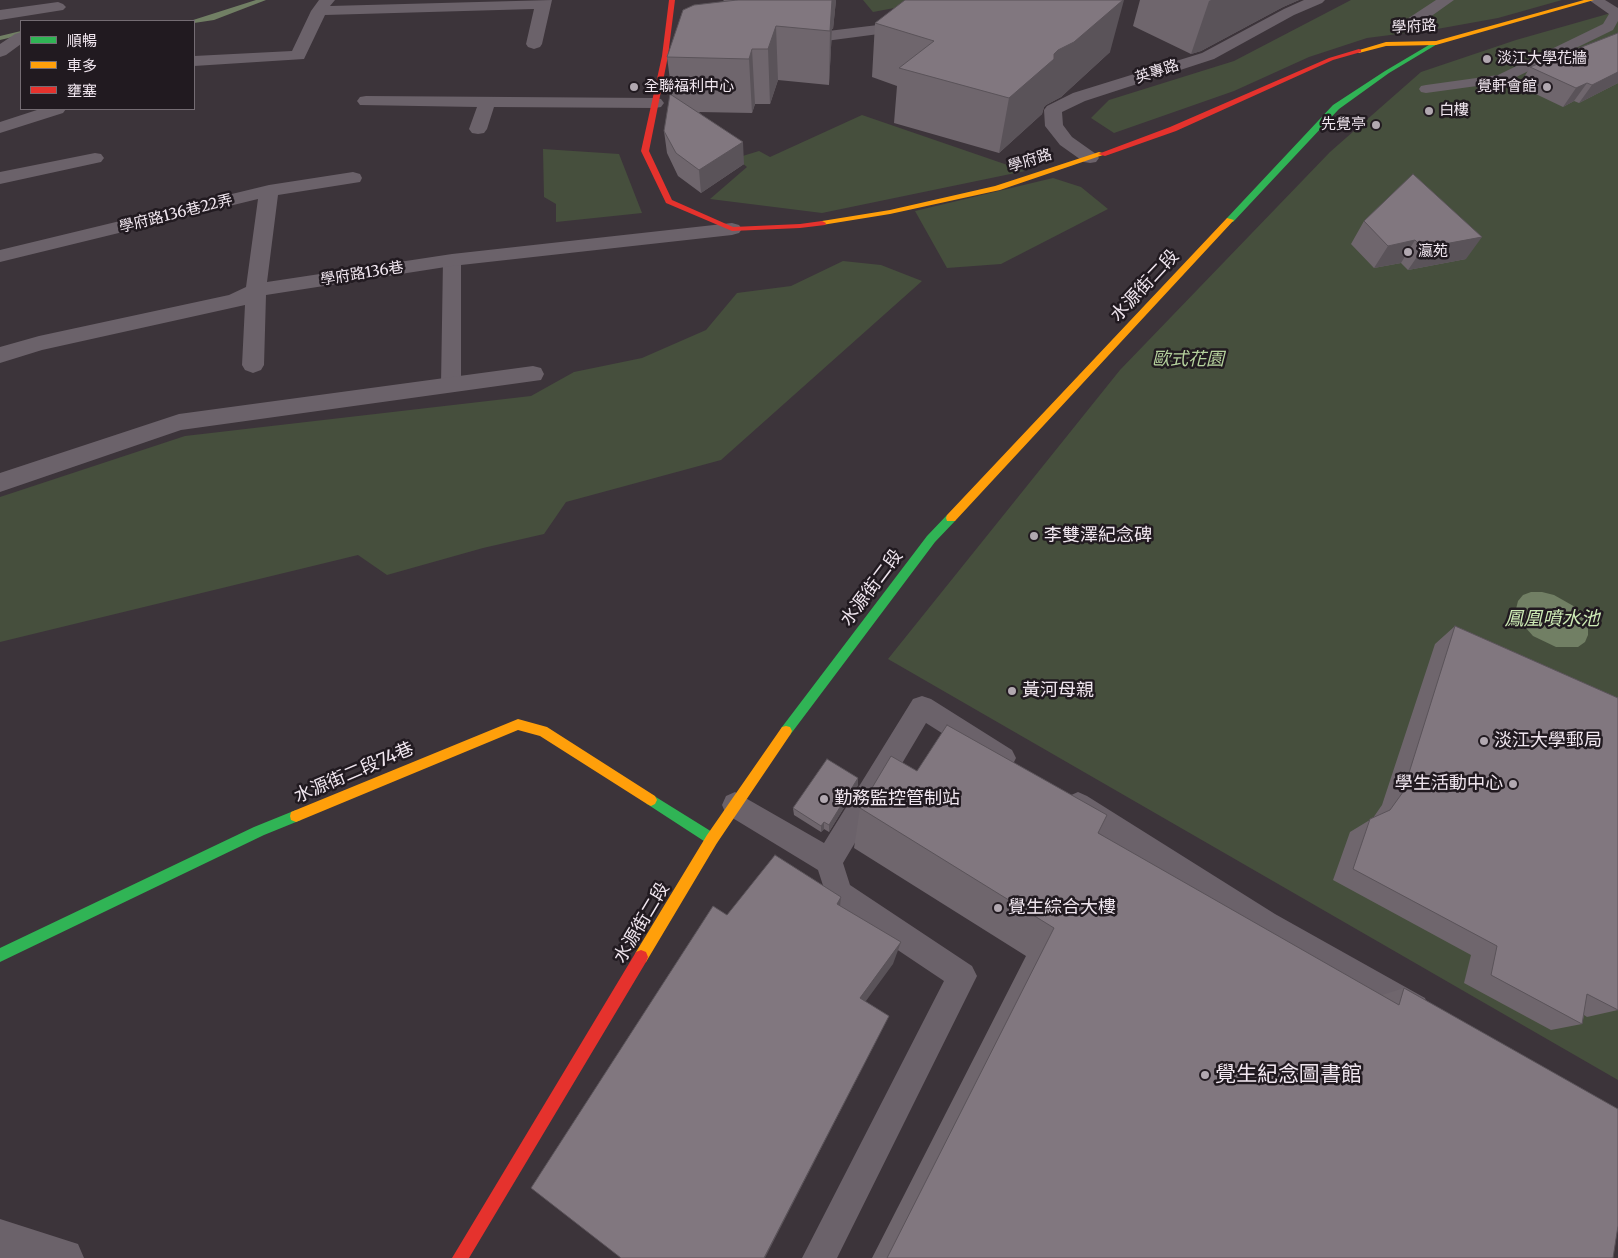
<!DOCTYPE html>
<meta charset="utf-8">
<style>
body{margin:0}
#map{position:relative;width:1618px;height:1258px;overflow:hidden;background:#3c343a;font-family:Merriweather,"Noto Sans TC",serif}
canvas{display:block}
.legend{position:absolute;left:20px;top:20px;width:175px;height:90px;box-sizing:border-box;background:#211a20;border:1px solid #746c73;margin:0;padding:6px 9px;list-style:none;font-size:15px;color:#f0e6ef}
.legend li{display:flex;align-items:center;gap:10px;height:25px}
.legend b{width:25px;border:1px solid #746c73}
</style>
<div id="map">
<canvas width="1618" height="1258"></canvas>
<ul class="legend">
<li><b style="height:6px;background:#30b455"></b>順暢</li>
<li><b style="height:6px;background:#ff9f0a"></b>車多</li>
<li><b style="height:6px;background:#e5322d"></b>壅塞</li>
</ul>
</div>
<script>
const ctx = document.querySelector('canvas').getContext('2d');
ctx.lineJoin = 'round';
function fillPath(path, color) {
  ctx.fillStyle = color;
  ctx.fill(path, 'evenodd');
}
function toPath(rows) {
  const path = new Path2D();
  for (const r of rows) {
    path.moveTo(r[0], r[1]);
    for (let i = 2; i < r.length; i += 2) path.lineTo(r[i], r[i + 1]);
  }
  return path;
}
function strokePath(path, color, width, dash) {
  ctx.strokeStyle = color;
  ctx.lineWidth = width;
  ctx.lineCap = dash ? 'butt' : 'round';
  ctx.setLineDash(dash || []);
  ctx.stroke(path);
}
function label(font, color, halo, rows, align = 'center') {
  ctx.font = font + ' Merriweather,"Noto Sans TC",serif';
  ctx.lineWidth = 5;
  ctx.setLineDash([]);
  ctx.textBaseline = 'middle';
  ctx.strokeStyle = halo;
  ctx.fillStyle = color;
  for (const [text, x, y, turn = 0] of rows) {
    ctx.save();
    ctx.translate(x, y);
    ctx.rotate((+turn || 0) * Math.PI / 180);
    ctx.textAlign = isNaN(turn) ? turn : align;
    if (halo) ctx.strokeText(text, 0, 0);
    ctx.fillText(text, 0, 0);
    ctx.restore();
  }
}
fillPath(toPath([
 [863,0,937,0,873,12],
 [1351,0,1562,0,1498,18,1437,29,1367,38,1309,57,1234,91,1114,133,1091,118,1109,100,1234,61],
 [1618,11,1618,1080,888,659,1120,370,1330,152,1421,72,1516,40],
 [862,115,1025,171,822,213,710,199,747,167,736,158,759,151,770,157],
 [543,149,619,154,642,213,556,222,556,204,544,197],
 [1053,178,1081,187,1108,209,1001,264,947,268,915,211],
 [843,261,881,265,922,281,721,460,566,502,544,534,483,548,387,575,358,555,0,642,0,497,185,436,531,396,574,372,642,358,706,330,737,293,791,286]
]), '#464f3d');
fillPath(toPath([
 [1531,592,1542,592,1554,595,1577,608,1584,617,1588,626,1588,635,1585,642,1578,647,1556,647,1533,636,1518,619,1516,609,1518,601,1523,595]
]), '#717f64');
fillPath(toPath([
 [256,0,266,0,214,20,194,23,190,21,256,0],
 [21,31,21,35,0,40,0,36,21,31]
]), '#717f64');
fillPath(toPath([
 [1589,0,1605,0,1618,8,1618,21,1613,30,1506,82,1426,93,1421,92,1419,89,1421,86,1426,85,1498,75,1603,24,1609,14,1589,0],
 [452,255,458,256,461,260,461,385,458,390,451,392,444,390,441,385,443,260,446,256,452,255],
 [922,696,931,699,1012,750,1016,758,1012,766,1003,770,994,766,926,723,843,863,850,885,972,966,977,976,837,1258,802,1258,944,981,829,904,818,870,726,814,722,805,726,796,735,792,824,843,913,699,922,696],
 [1078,792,1087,796,1275,914,1425,998,1429,1009,1425,1020,1414,1024,1403,1020,1255,934,1069,814,1065,805,1069,796,1078,792]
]), '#6b626a');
fillPath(toPath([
 [319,0,335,0,330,6,552,0,542,44,540,47,534,49,528,47,526,44,534,9,325,15,304,59,194,66,194,56,292,51,311,11,319,0],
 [1304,0,1325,0,1322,3,1294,15,1214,59,1085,101,1062,112,1063,125,1072,137,1096,154,1099,158,1096,162,1090,163,1084,162,1060,145,1045,126,1044,110,1047,106,1073,93,1202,53,1284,9,1304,0],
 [1436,0,1454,0,1416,27,1404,27,1402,24,1404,21,1436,0],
 [58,2,63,4,66,7,63,10,0,20,0,10,58,2],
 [911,21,917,23,919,26,917,29,795,45,789,43,787,40,789,37,795,35,911,21],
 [21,32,21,44,6,55,0,57,0,44,15,34,21,32],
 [366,96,655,98,661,99,664,103,661,107,655,108,494,107,487,129,484,133,478,134,472,133,469,129,477,107,360,105,357,101,360,97,366,96],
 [40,109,66,109,63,113,0,133,0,122,40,109],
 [95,153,101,154,104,158,101,162,0,184,0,172,95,153],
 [353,172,360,174,362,178,360,182,278,195,267,282,452,254,732,223,739,225,742,229,739,233,732,235,452,266,266,295,264,365,261,370,253,373,245,370,242,365,245,305,42,350,0,363,0,347,39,336,229,295,246,287,258,199,0,262,0,250,269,185,353,172],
 [533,366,541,368,544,374,541,380,181,430,0,492,0,473,179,414,533,366],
 [0,1219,78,1244,84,1258,0,1258,0,1219]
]), '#6b626a');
fillPath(toPath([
 [1434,42,1439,43,1389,73,1339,109,1233,222,1227,222,1227,218,1333,105,1385,71,1434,42],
 [951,514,955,515,956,518,955,521,935,542,790,735,786,736,782,735,780,731,782,727,927,536,947,515,951,514],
 [651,794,717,835,718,839,717,843,712,845,707,843,647,804,645,800,647,796,651,794],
 [296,810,301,812,302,816,301,820,264,835,0,962,0,948,254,827,296,810]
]), '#30b455');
fillPath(toPath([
 [1584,0,1594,0,1436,45,1386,46,1359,53,1356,51,1386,42,1436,41,1584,0],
 [1099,152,1106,154,1000,190,890,214,822,225,818,223,822,221,890,210,995,186,1099,152],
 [1227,218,1234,220,955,521,947,521,946,518,947,515,1227,218],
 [518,719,547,727,655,796,657,800,655,804,651,806,647,804,540,736,518,730,301,820,296,822,291,820,290,816,291,812,518,719],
 [786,726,790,727,792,731,790,735,717,843,646,962,641,964,636,962,634,957,636,952,707,835,782,727,786,726]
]), '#ff9f0a');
fillPath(toPath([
 [669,0,675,0,668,56,649,151,672,200,733,227,800,224,822,221,826,223,825,225,800,228,732,231,666,203,641,151,662,56,669,0],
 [1359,49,1361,50,1361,52,1333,60,1176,131,1105,156,1098,154,1170,127,1329,58,1359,49],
 [641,950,646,952,648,957,646,962,469,1258,452,1258,636,952,641,950]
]), '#e5322d');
fillPath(toPath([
 [723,0,836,0,833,29,832,29,829,85,778,80,770,104,755,104,752,113,699,112,744,164,701,193,678,176,667,153,664,131,672,95,667,57,724,1],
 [1140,0,1299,0,1283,7,1201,51,1191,54,1133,26],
 [875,23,1110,52,1061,97,1046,105,1044,107,1042,114,999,153,894,123,897,86,872,77],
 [1530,67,1618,83,1579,103,1574,101,1563,107,1519,86],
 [1364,221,1466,259,1408,270,1401,263,1374,268,1351,244],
 [1455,626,1618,698,1618,1010,1587,1017,1584,1015,1582,1024,1551,1030,1464,983,1471,955,1333,880,1350,832,1373,818,1382,805,1435,644],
 [917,771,1098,833,1382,995,1404,988,1613,1258,872,1258,1026,956,854,848,860,808],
 [858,778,858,785,829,832,824,829,821,832,794,815,793,808]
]), '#6f666d');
fillPath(toPath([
 [813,0,836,0,833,29,832,29,829,85,830,29,776,26,778,80,770,104,768,49,728,42],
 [1123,0,1124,0,1110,52,1061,97,1046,105,1044,107,1042,114,999,153,1009,98,1058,50],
 [1211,0,1299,0,1283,7,1201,51,1191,54,1209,1],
 [752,49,755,104,752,113,749,59],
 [1618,72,1618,83,1579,103,1592,85],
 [1587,83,1574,101,1563,107,1576,88],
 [743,142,744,164,701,193,699,170],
 [1482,237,1466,259,1408,270,1423,248],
 [1415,240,1401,263,1374,268,1388,246],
 [858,778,858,785,829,832,829,825],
 [824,822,824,829,821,832,821,826],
 [841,897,838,924,837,904],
 [901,942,893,964,855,1016,860,998],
 [889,1016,765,1258,764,1258]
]), '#5a5359');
const building = toPath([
 [737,0,832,0,830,31,776,26,768,49,752,49,749,59,667,57,683,10,694,5,737,0],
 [905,0,1123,0,1074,42,1058,50,1054,54,1054,59,1009,98,899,68,934,41,875,23,905,0],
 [1618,33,1618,72,1592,85,1587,83,1576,88,1530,67,1618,33],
 [670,94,743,142,699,170,676,153,664,131,670,94],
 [1413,174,1482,237,1423,248,1415,240,1388,246,1364,221,1413,174],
 [1455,626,1618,698,1618,1010,1587,994,1582,1024,1491,975,1497,946,1353,869,1370,819,1390,810,1403,792,1455,626],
 [947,725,1107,815,1098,833,1399,1005,1404,988,1618,1109,1618,1226,1613,1258,887,1258,1054,928,860,808,891,756,917,771,947,725],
 [827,759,858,778,829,825,824,822,821,826,793,808,827,759],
 [775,855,841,897,837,904,901,942,860,998,889,1016,764,1258,621,1258,531,1188,713,906,727,915,775,855]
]);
fillPath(building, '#81777f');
strokePath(building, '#5a5359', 1);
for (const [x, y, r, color] of [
 [1487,59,5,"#b1a8b0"],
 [634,87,5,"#b1a8b0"],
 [1547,87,5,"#b1a8b0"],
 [1429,111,5,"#b1a8b0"],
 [1376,125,5,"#b1a8b0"],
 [1408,252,5,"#b1a8b0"],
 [1034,536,5,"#b1a8b0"],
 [1012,691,5,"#b1a8b0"],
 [1484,741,5,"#b1a8b0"],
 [1513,784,5,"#b1a8b0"],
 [824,799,5,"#b1a8b0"],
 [998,908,5,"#b1a8b0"],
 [1205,1075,5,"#b1a8b0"]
]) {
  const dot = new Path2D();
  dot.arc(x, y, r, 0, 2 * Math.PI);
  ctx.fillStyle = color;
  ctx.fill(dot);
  strokePath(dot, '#211a20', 2);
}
label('15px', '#f0e6ef', '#211a20', [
 ["學府路",1414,27,-3],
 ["英專路",1157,72,-18],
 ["學府路",1030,161,-17],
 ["學府路136巷22弄",176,214,-14],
 ["學府路136巷",362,274,-9]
]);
label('15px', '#f0e6ef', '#211a20', [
 ["淡江大學花牆",1497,59],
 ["全聯福利中心",644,87],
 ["覺軒會館",1537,87,"right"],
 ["白樓",1439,111],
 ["先覺亭",1366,125,"right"],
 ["瀛苑",1418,252]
], 'left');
label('18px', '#f0e6ef', '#211a20', [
 ["水源街二段",1145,286,-47],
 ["水源街二段",872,588,-53],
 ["水源街二段74巷",354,773,-23],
 ["水源街二段",642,923,-59]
]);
label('italic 18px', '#b5d29d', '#211a20', [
 ["歐式花園",1188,360]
]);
label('18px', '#f0e6ef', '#211a20', [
 ["李雙澤紀念碑",1044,536],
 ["黃河母親",1022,691],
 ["淡江大學郵局",1494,741],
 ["學生活動中心",1503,784,"right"],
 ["勤務監控管制站",834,799],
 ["覺生綜合大樓",1008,908]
], 'left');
label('italic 19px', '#cdebb5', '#211a20', [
 ["鳳凰噴水池",1552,620]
]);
label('21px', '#f0e6ef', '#211a20', [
 ["覺生紀念圖書館",1215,1075]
], 'left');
</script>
